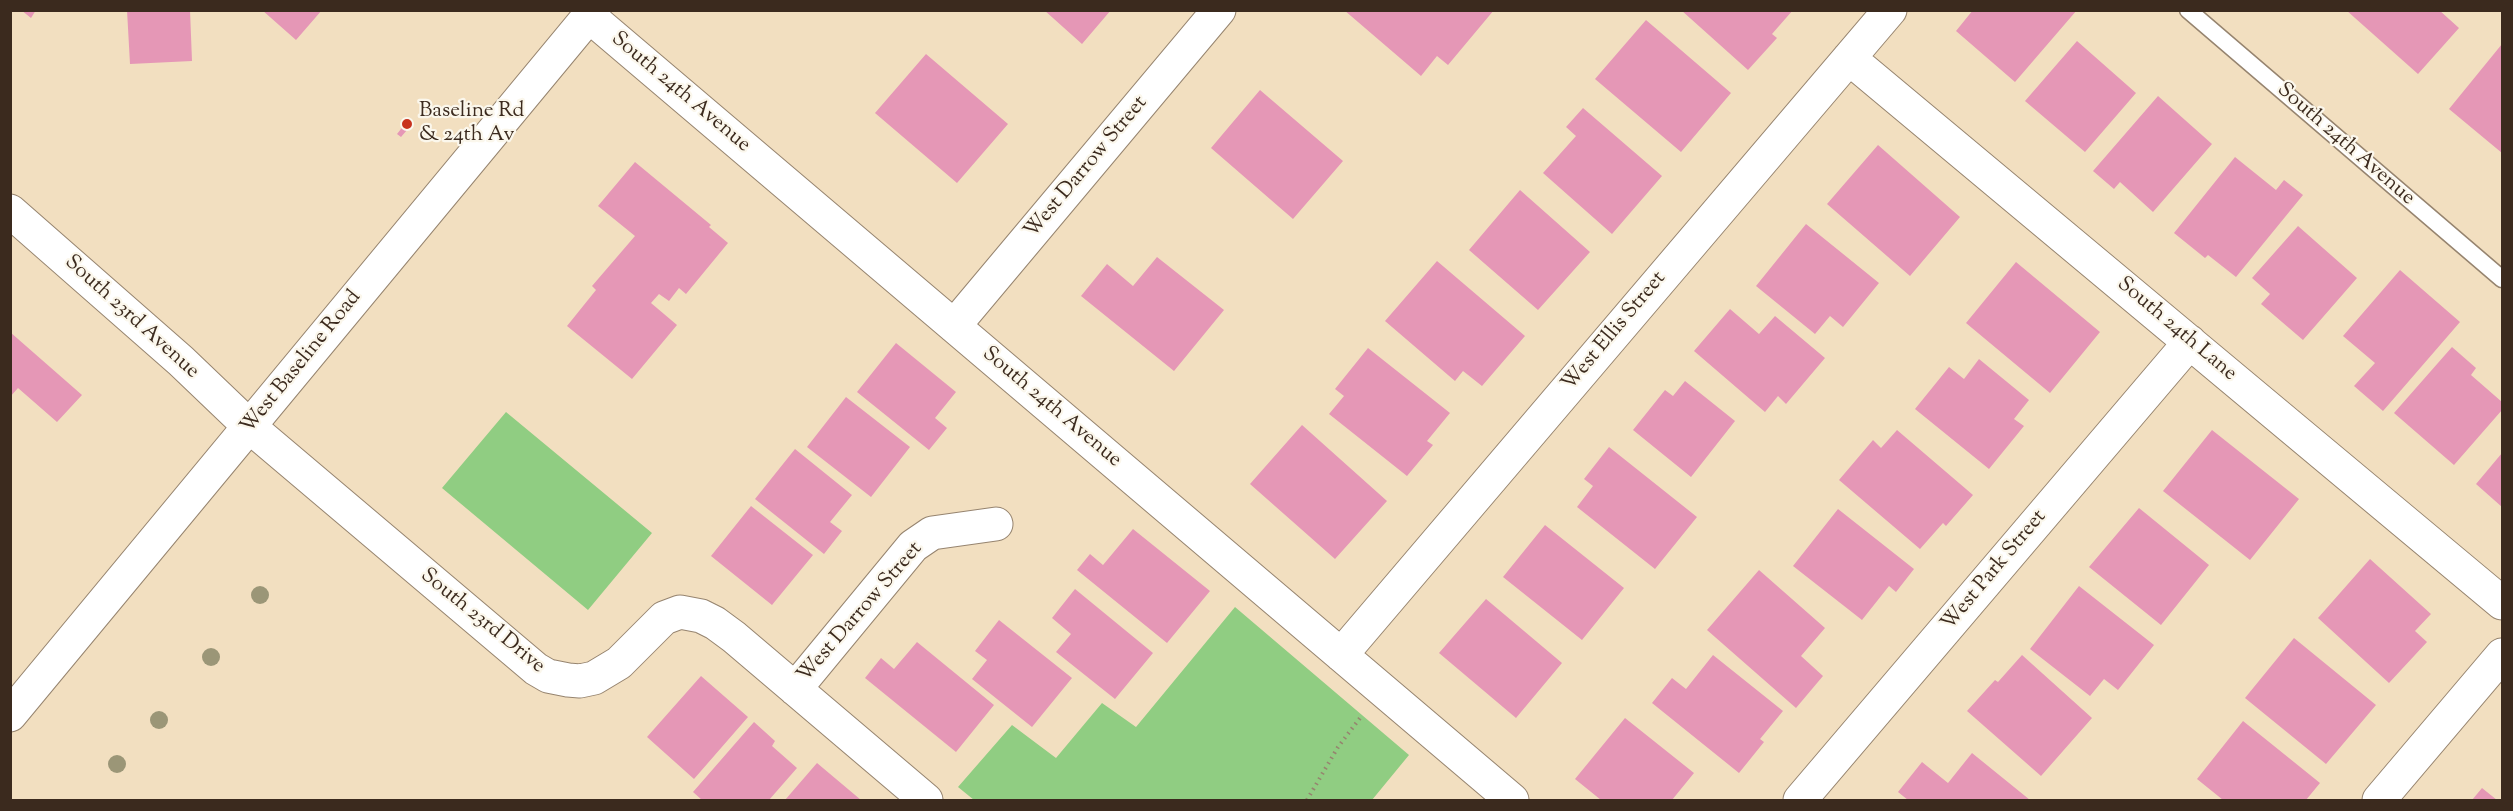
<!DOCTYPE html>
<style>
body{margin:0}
#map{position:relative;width:2513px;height:811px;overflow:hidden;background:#f2dfc0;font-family:"Sorts Mill Goudy",serif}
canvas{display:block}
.frame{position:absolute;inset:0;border:12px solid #3b2a1e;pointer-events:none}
</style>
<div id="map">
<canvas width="2513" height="811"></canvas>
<div class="frame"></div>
</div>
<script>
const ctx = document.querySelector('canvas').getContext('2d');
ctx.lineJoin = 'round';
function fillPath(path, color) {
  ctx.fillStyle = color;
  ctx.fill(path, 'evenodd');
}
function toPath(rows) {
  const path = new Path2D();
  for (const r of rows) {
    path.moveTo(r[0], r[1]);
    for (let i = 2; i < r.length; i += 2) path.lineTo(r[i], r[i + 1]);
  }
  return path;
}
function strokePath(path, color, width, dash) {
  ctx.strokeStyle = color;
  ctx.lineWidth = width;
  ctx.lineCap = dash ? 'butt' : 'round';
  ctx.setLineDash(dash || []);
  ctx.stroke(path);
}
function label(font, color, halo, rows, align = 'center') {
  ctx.font = font + ' "Sorts Mill Goudy",serif';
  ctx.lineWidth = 4.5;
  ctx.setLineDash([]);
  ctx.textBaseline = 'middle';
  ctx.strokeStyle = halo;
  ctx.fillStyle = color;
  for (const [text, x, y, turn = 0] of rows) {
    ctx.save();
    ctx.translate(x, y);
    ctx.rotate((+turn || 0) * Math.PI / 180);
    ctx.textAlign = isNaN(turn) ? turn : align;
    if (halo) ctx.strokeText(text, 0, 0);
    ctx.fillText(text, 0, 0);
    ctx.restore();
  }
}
fillPath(toPath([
 [506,412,652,533,588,610,442,488],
 [1235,607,1409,755,1372,800,974,800,958,787,1012,725,1056,758,1102,703,1136,727]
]), '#90cd82');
fillPath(toPath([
 [21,10,36,10,31,18],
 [127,10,190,10,192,61,130,64],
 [262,10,322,10,296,40],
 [1044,10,1111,10,1082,44],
 [1344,10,1494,10,1448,65,1437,56,1421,76],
 [1681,10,1793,10,1772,34,1777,38,1748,70],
 [1973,10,2077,10,2015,82,1956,31],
 [2346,10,2439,10,2459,28,2418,74],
 [1646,20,1731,93,1681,152,1595,79],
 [2077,41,2136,93,2085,152,2025,101],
 [2502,44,2502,153,2449,109],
 [926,54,1008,124,957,183,875,113],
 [1260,90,1343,161,1293,219,1211,148],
 [2158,96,2212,144,2153,212,2120,182,2114,189,2093,171],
 [1583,108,1662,176,1612,234,1543,173,1576,136,1566,127],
 [408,120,413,123,401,137,397,134],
 [1878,145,1960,217,1910,276,1827,204],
 [2235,157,2276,190,2284,180,2303,195,2236,277,2208,255,2205,258,2174,233],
 [635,162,711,225,709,227,728,243,686,294,679,288,669,301,659,294,651,303,677,325,632,379,567,326,596,290,592,286,635,236,598,206],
 [1520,190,1590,252,1538,310,1469,250],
 [1806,224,1879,283,1843,327,1830,316,1815,334,1756,286],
 [2298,226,2357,278,2303,340,2261,304,2270,294,2252,278],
 [1157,257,1224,310,1174,371,1081,296,1107,264,1133,286],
 [1437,261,1525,336,1482,386,1463,371,1455,381,1385,321],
 [2016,262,2100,332,2050,393,1966,323],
 [2400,270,2460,322,2383,411,2354,386,2375,363,2343,336],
 [1730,309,1759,334,1775,316,1825,358,1786,404,1778,396,1765,412,1694,351],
 [10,332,82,395,57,422,18,388,10,397],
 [896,343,956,392,935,418,947,428,929,450,857,392],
 [2452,347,2476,368,2471,375,2502,402,2502,410,2454,465,2394,413],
 [1368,348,1450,413,1427,441,1433,445,1407,476,1329,414,1344,396,1335,389],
 [1979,359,2029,400,2014,419,2024,426,1989,469,1915,409,1949,367,1964,379],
 [1685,381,1735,421,1691,477,1633,430,1665,390,1673,396],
 [846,397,910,447,871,497,807,447],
 [1302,425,1387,501,1335,559,1250,484],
 [1897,430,1973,495,1946,526,1943,523,1920,549,1839,480,1873,440,1881,448],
 [2212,430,2299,499,2250,560,2163,491],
 [1609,447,1697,517,1655,569,1577,507,1593,486,1584,479],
 [795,449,852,495,830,522,842,531,824,554,755,499],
 [2502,453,2502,507,2476,484],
 [751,506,813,555,772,605,711,556],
 [2139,508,2209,565,2161,625,2089,567],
 [1838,509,1914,569,1896,592,1889,586,1862,620,1793,566],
 [1545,525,1624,588,1582,640,1503,577],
 [1133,529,1210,591,1167,643,1077,570,1090,554,1103,565],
 [2370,559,2431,614,2415,631,2427,642,2389,683,2318,618],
 [1759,570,1825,628,1801,656,1823,676,1796,708,1707,630],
 [2079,586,2154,645,2118,690,2104,679,2090,696,2030,649],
 [1075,589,1153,653,1115,699,1056,652,1071,634,1052,618],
 [1486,599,1562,663,1516,718,1439,653],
 [999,620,1072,678,1032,727,972,679,987,660,975,651],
 [2294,638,2376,705,2326,764,2245,698],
 [917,642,994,705,956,752,865,678,881,658,894,669],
 [1713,655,1783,711,1760,739,1764,742,1739,773,1652,703,1672,678,1686,689],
 [2022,655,2092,718,2041,776,1967,711,1995,680,1998,682],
 [701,676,748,717,694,779,647,737],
 [1625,718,1694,773,1672,800,1601,800,1575,779],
 [2243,721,2320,783,2306,800,2223,800,2197,779],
 [754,722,775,741,772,746,797,768,769,800,702,800,693,792],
 [1972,753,2030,800,1908,800,1898,792,1922,762,1948,783],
 [817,763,861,800,785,800],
 [2482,788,2497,800,2472,800]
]), '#e597b6');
const service = toPath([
 [2188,10,2502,279]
]);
const minor = toPath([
 [589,16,1512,800],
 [1849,58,2502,603],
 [10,211,181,361,250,427,536,669,548,676,568,680,580,681,594,678,619,663,664,618,680,612,701,616,715,623,734,637,926,800],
 [954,326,1219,10],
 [1341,655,1890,10],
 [795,689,913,546,932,533,996,524],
 [1800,800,2190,342],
 [2379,800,2502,655]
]);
const primary = toPath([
 [10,715,594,10]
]);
strokePath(service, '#96846f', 19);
strokePath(minor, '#96846f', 35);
strokePath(primary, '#96846f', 35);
strokePath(toPath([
 [1307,800,1338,747,1360,718]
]), '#96846f', 4, [1.5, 4.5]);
strokePath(service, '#fff', 16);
strokePath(minor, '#fff', 33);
strokePath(primary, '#fff', 33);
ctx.fillStyle = '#9b9677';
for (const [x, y] of [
 [260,595],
 [211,657],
 [159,720],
 [117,764]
]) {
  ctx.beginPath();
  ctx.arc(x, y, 9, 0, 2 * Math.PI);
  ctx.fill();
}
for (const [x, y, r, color] of [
 [407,124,6,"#c8321e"]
]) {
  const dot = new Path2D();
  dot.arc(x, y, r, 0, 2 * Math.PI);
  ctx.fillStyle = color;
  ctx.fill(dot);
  strokePath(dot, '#fbf7ec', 2);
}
label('21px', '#3b2a1e', '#fbf7ec', [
 ["South 24th Avenue",680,93,40],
 ["South 24th Avenue",2345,145,41],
 ["West Darrow Street",1087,168,-50],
 ["South 23rd Avenue",131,318,42],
 ["South 24th Lane",2176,330,40],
 ["West Ellis Street",1615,332,-50],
 ["West Baseline Road",302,363,-51],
 ["South 24th Avenue",1051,408,40],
 ["West Park Street",1995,571,-50],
 ["West Darrow Street",861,613,-49],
 ["South 23rd Drive",482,622,39]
]);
label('21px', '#3b2a1e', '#fbf7ec', [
 ["Baseline Rd",419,112],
 ["& 24th Av",419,136]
], 'left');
</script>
